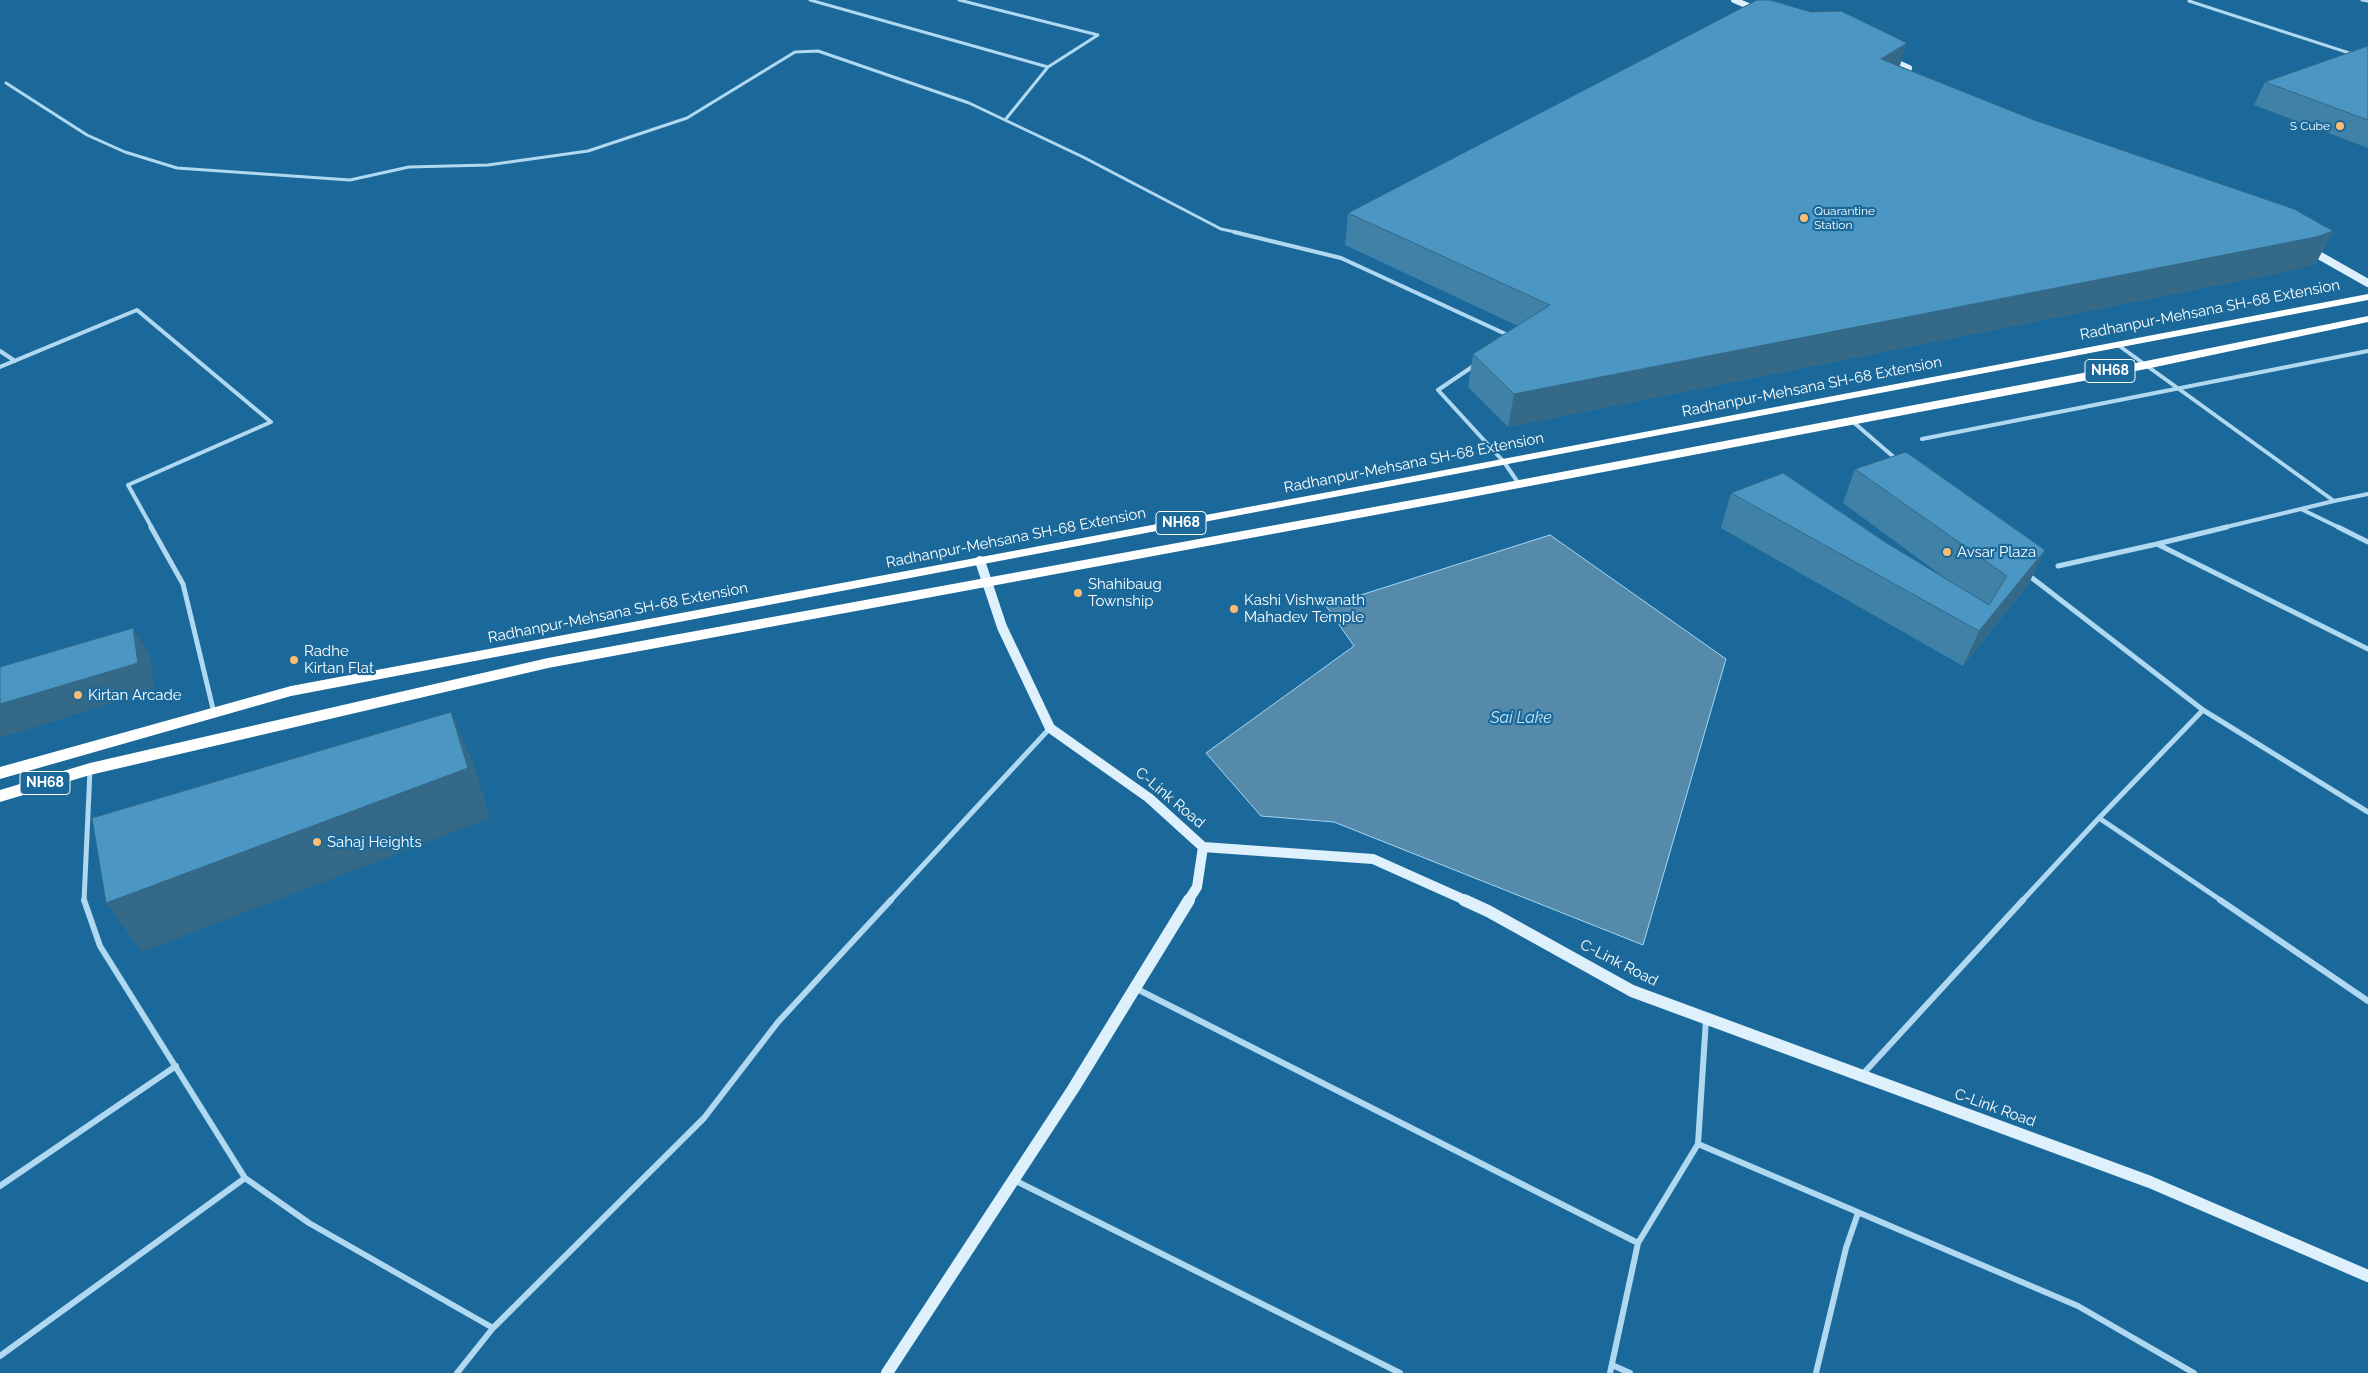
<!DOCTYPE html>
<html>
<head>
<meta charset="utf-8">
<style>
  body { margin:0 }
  canvas { display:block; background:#1a699a }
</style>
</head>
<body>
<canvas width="2368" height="1373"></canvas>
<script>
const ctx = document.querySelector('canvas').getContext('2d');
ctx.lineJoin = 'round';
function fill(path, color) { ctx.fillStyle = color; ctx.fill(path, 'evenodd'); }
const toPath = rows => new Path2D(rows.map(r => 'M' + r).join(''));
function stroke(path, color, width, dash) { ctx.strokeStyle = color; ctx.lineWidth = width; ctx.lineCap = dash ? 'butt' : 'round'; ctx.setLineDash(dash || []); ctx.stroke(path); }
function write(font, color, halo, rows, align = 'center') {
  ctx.font = font + ' Raleway,sans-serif'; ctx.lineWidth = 4.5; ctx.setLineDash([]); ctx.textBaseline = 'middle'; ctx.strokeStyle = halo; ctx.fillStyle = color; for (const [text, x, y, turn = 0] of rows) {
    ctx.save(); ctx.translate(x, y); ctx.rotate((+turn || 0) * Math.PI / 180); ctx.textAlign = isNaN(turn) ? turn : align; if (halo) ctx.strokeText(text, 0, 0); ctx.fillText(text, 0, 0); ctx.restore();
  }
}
const water = toPath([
  [1550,535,1726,659,1643,945,1334,822,1261,816,1206,753,1354,646,1326,606,1550,535]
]);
fill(water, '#568aab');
stroke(water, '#a3d6f3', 1);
stroke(toPath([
  [810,0,1048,67,1098,35,959,0],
  [2191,0,2189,1,2368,59],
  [2362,0,2368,1],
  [6,83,87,135,125,152,177,168,350,180,409,167,488,165,588,151,687,118,795,52,818,51,969,103,1083,157,1221,229,1240,233],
  [1005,120,1048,67]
]), '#b0d9f1', 3);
stroke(toPath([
  [1234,232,1341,258,1510,336],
  [2118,345,2334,501,2368,494],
  [0,351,15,361],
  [1475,365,1438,390,1504,462,1519,484],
  [0,367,137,310,271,422,128,485,152,528],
  [1852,421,1896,459],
  [1922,439,2368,351],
  [2301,509,2340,528],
  [2222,528,2334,501]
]), '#b0d9f1', 4);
stroke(toPath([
  [151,527,183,584,214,713],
  [2227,527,2157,544,2368,649],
  [2338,527,2368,542],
  [2058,566,2157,544],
  [2027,574,2203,710,2099,818,2222,901],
  [2203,710,2368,812],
  [84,901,90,770],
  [890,901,1050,728],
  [2022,901,2099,818]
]), '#b0d9f1', 5);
stroke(toPath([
  [2220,900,2368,1001],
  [1135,988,1638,1243],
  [1862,1075,2023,900],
  [1698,1144,2078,1306,2194,1373],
  [245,1178,309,1223,493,1328],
  [1014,1180,1400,1373],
  [0,1186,176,1066],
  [0,1356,245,1178,100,946,84,900],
  [1612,1365,1630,1373],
  [457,1373,493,1328,704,1118,778,1022,891,900],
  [1610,1373,1638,1243,1698,1144,1706,1019],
  [1816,1373,1846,1248,1858,1213]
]), '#b0d9f1', 6);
stroke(toPath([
  [1734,0,1758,10],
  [1889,59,1909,68,1906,83]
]), '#def0fc', 6);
stroke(toPath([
  [2308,249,2368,283]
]), '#def0fc', 8);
stroke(toPath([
  [980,561,1002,627,1050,728,1149,798,1203,847,1373,859,1467,901],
  [1188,901,1197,887,1203,847]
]), '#def0fc', 10);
stroke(toPath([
  [1464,900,1488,911,1632,991,2150,1182,2368,1276],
  [887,1373,1073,1089,1189,900]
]), '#def0fc', 12);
fill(toPath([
  [2368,294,2368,300,291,696,0,779,0,767,291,686,1382,482,2368,294],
  [2368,316,2368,322,2146,369,1456,500,548,668,90,775,0,802,0,790,90,763,548,658,1456,492,2146,361,2368,316]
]), '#fff');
fill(toPath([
  [2368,46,2368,148,2254,105,2265,82],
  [1900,66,2034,120,2333,231,2316,263,2299,269,1508,427,1468,387,1473,354,1518,326,1345,245,1348,213],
  [1855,469,2045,550,2028,585,1963,666,1721,528,1731,493,1953,584,1843,503]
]), '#4081a8');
fill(toPath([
  [1907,43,1898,72,1881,59],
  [2333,231,2316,263,2299,269,1508,427,1514,394],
  [2045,550,2028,585,1963,666,1979,631],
  [133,628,150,656,154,690,0,738,0,704],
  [451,712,473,762,490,818,142,952,106,903]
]), '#346988');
const building = toPath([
  [1757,0,1770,0,1811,12,1841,11,1907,43,1881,59,2034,120,2294,209,2333,231,2316,237,1514,394,1473,354,1550,305,1348,213,1757,0],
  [2368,46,2368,120,2265,82,2368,46],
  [1906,452,2045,550,1979,631,1731,493,1783,473,1885,542,1989,605,2007,576,1855,469,1906,452],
  [133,628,138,663,0,704,0,667,133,628],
  [451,712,468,768,106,903,92,818,451,712]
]);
fill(building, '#4b96c3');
stroke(building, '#346988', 1);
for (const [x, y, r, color] of [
  [2340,126,5,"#ffbc70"],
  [1804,218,5,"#ffbc70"],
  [1947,552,5,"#ffbc70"],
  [1078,593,5,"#ffbc70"],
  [1234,609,5,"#ffbc70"],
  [294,660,5,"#ffbc70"],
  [78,695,5,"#ffbc70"],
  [317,842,5,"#ffbc70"]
]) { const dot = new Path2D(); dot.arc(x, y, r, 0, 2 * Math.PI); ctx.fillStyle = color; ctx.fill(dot); stroke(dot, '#1a699a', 2); }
write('12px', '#fff', '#1a699a', [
  ["S Cube",2330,126],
  ["Quarantine",1814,211,"left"],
  ["Station",1814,225,"left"]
], 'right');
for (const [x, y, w] of [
  [2110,371,50],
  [1181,523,50],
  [45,783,50]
]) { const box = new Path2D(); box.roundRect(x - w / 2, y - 11.5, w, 23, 4); ctx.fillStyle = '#1a699a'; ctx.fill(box); stroke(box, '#fff', 1); }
write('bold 14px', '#fff', null, [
  ["NH68",2110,371],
  ["NH68",1181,523],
  ["NH68",45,783]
]);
write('15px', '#fff', '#1a699a', [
  ["Radhanpur-Mehsana SH-68 Extension",2210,310,-11],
  ["Radhanpur-Mehsana SH-68 Extension",1812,387,-11],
  ["Radhanpur-Mehsana SH-68 Extension",1414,463,-11],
  ["Radhanpur-Mehsana SH-68 Extension",1016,538,-11],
  ["Radhanpur-Mehsana SH-68 Extension",618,613,-11],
  ["C-Link Road",1170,798,40],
  ["C-Link Road",1619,963,27],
  ["C-Link Road",1995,1108,20]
]);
write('15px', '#fff', '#1a699a', [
  ["Avsar Plaza",1957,552],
  ["Shahibaug",1088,584],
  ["Township",1088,601],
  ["Kashi Vishwanath",1244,600],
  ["Mahadev Temple",1244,617],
  ["Radhe",304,651],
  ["Kirtan Flat",304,668],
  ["Kirtan Arcade",88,695],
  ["Sahaj Heights",327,842]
], 'left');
write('italic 16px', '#c4e5f8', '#1a699a', [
  ["Sai Lake",1521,718]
]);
</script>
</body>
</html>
